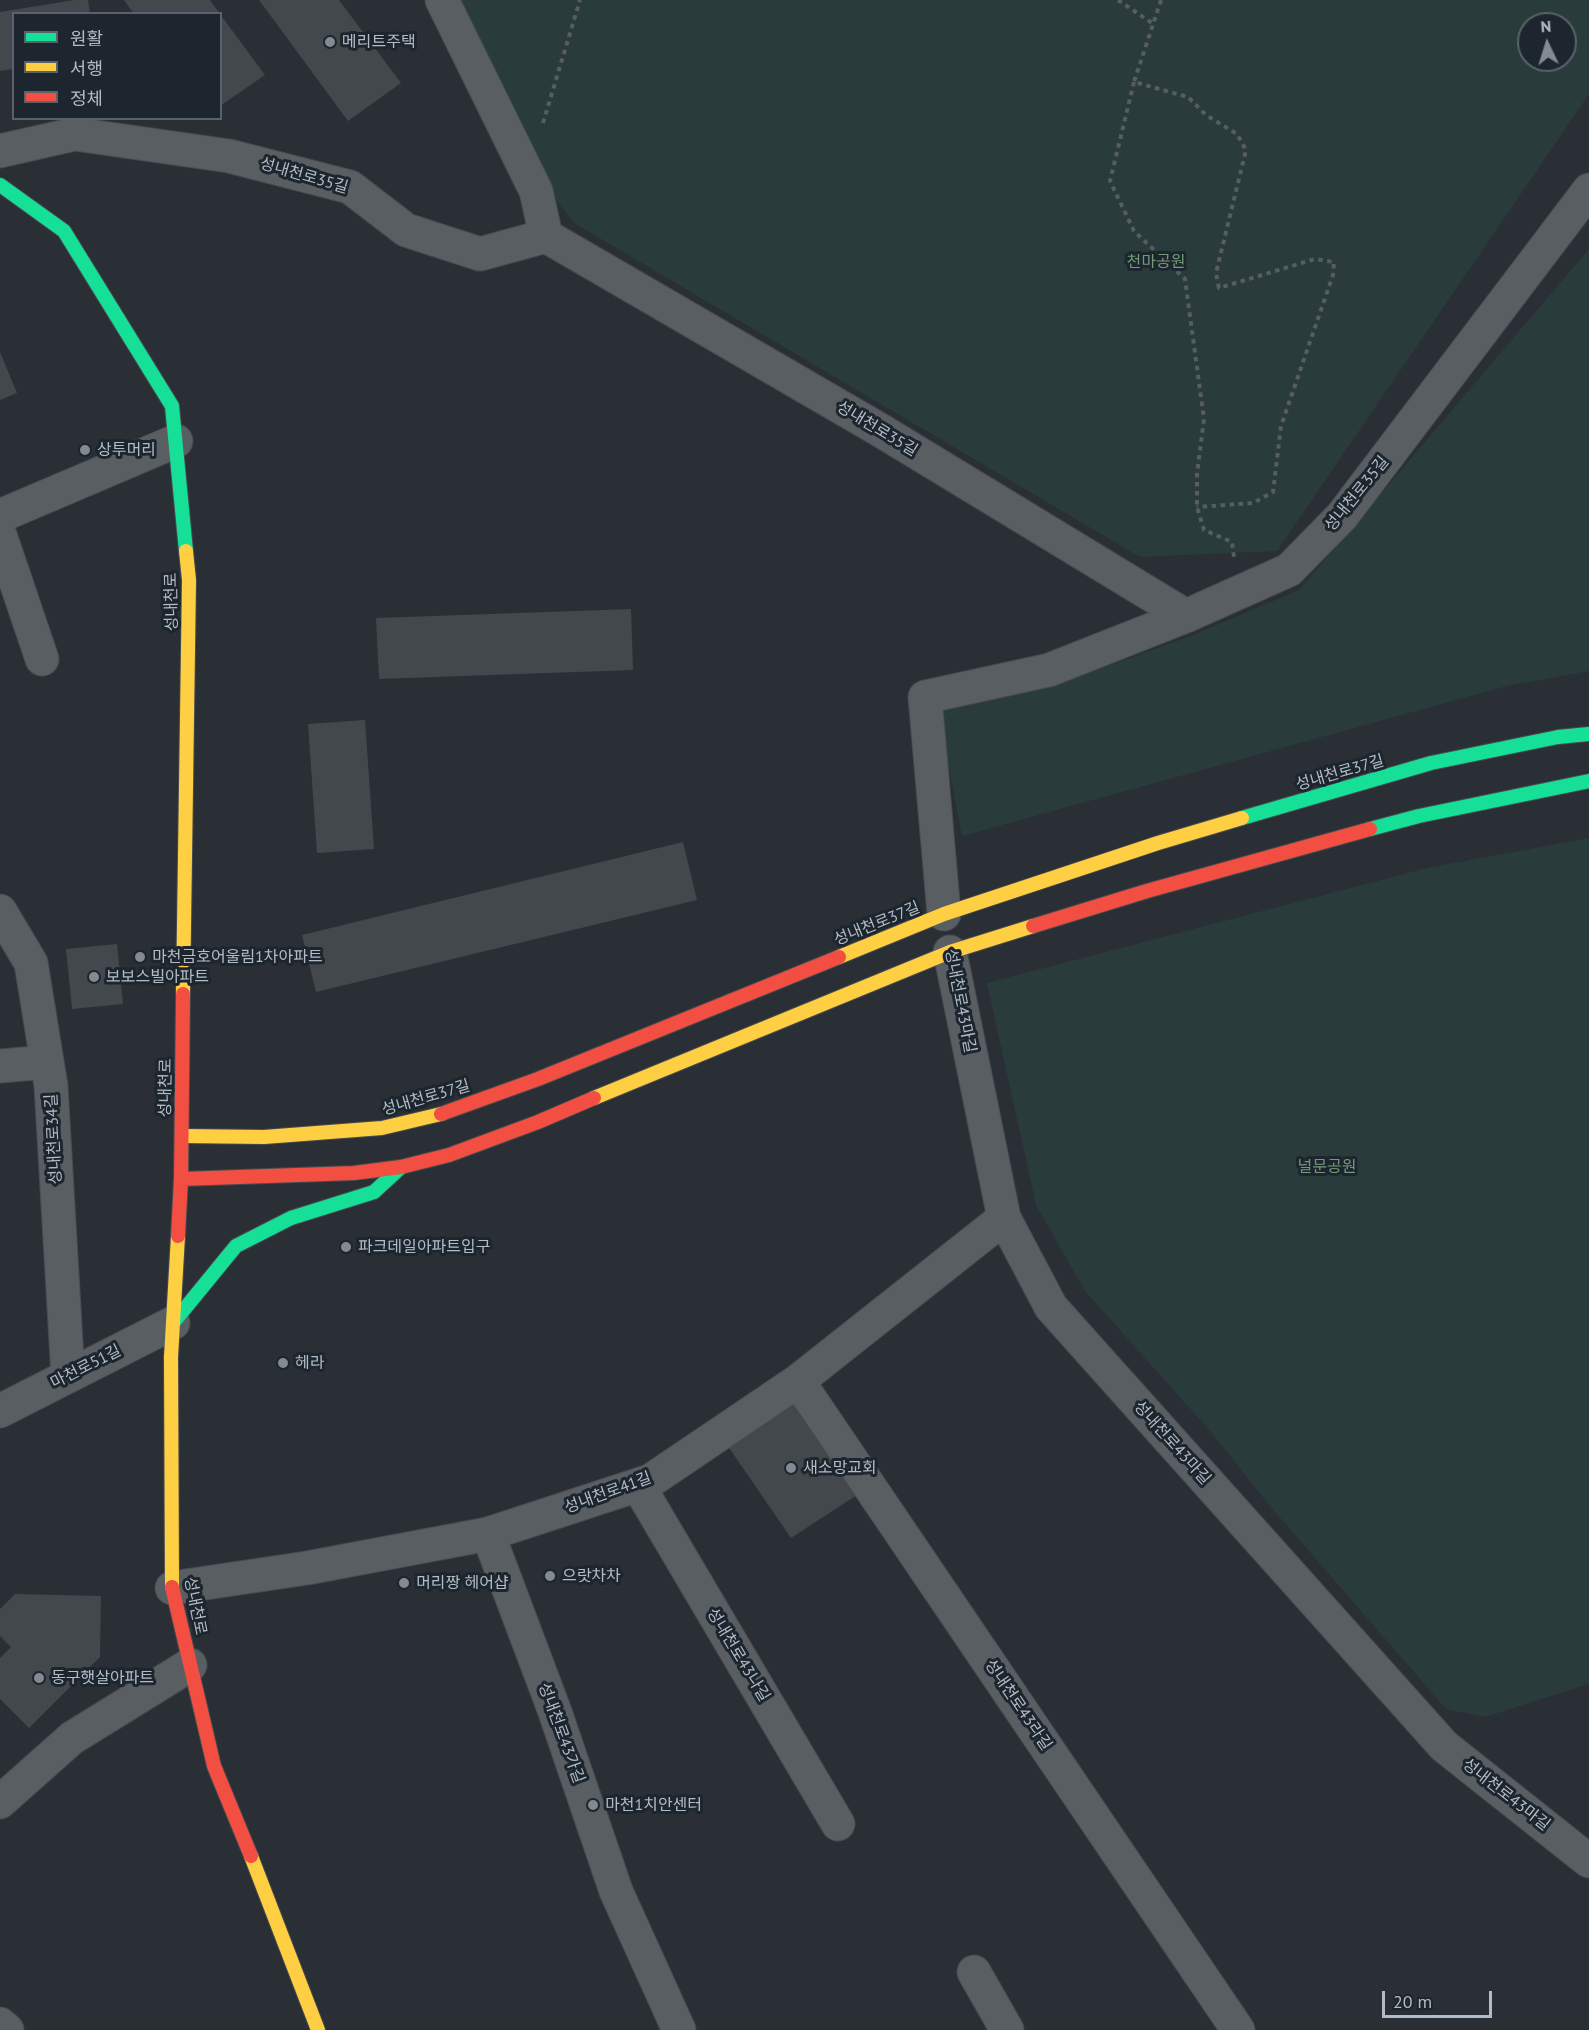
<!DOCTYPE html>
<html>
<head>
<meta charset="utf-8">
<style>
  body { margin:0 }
  #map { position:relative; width:1589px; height:2030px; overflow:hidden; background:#292f34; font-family:"PT Sans","Noto Sans KR",sans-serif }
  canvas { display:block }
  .legend { position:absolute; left:12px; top:12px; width:210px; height:108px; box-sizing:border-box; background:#1d262e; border:2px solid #59626a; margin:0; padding:8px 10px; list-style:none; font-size:18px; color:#b3bcc5 }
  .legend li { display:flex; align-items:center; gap:12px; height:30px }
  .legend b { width:30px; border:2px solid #59626a }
  .north { position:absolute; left:1517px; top:12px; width:60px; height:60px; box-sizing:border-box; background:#1d262e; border:2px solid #59626a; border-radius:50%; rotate:356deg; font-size:16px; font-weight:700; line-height:24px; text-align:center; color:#b3bcc5 }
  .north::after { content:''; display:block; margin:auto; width:21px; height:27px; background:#838b92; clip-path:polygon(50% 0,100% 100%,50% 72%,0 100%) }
  .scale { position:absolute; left:1382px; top:1991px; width:110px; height:27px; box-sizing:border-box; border:3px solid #b3bcc5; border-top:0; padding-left:8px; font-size:18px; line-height:21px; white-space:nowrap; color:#b3bcc5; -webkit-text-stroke:4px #1d262e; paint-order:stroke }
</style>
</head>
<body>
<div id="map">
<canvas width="1589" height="2030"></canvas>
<ul class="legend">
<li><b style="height:8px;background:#16e098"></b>원활</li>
<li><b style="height:8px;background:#ffcf43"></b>서행</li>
<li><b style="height:8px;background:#f24e42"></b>정체</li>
</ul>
<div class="north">N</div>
<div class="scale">20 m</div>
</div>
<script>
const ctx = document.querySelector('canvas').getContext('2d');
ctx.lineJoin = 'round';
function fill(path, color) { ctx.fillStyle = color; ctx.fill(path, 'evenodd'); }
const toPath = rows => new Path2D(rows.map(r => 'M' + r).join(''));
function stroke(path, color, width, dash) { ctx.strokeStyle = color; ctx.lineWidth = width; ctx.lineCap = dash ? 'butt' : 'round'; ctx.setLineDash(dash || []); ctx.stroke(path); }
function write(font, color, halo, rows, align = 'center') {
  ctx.font = font + ' "PT Sans","Noto Sans KR",sans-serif'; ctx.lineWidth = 6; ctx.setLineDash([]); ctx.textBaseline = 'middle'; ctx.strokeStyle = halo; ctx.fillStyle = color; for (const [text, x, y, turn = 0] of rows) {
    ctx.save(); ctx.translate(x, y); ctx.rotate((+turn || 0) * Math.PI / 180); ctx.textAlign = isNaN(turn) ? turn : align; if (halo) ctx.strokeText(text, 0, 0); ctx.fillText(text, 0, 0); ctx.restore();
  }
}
fill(toPath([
  [454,0,1589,0,1589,94,1277,551,1140,557,574,223,527,162],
  [1529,24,1565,24,1565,60,1529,60],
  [1589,249,1589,671,1507,686,962,836,938,709,1057,684,1191,636,1299,590],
  [1589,838,1589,1684,1485,1717,1446,1709,1269,1505,1212,1433,1085,1291,1036,1205,987,983,1427,868]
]), '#293c3b');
fill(toPath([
  [74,0,88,0,90,14,14,14,14,69,0,71,0,12],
  [124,0,210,0,220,14,134,14],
  [259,0,339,0,401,83,348,121],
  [220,14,265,75,220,106],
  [0,352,17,393,0,400],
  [631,609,633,670,379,679,376,618],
  [365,720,374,849,317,853,308,724],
  [683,842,697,900,316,992,302,935],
  [117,944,123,1004,72,1009,66,949],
  [790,1397,857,1495,791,1538,725,1442],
  [15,1594,101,1596,100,1657,29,1728,0,1699,0,1658,11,1647,0,1636,0,1609]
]), '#42484c');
const street = toPath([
  [442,0,536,191,546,236],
  [0,151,75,134,229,156,350,187,406,230,480,254,546,236,880,430,1186,616],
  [0,516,176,441],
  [0,535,42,659],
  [0,911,31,963,51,1086,68,1376],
  [944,914,925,697,1049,670,1186,616,1289,570,1342,516,1589,190],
  [950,952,1004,1218,1051,1307,1444,1746,1589,1861],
  [0,1066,47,1062],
  [798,1381,1238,2030],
  [0,1411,173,1323],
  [638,1485,838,1824],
  [488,1534,555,1712,616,1891,679,2030],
  [172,1588,307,1568,488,1534,650,1481,798,1381,1004,1218],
  [0,1802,72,1738,190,1665],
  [974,1972,1007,2030],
  [0,2024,7,2030]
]);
const fast = toPath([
  [0,185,64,231,172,406,186,551],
  [1242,818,1431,763,1558,737,1589,734],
  [1370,829,1419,816,1589,781],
  [173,1323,236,1246,291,1218,374,1192,400,1168]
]);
const slow = toPath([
  [839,957,944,914,1158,843,1242,818],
  [183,994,189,580,186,551],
  [594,1098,950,952,1033,926],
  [182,1136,264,1137,382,1128,441,1114],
  [172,1587,171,1357,178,1236],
  [251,1856,318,2030]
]);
const jam = toPath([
  [1033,926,1147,891,1370,829],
  [441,1114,538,1079,839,957],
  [181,1179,354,1173,401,1167,449,1155,538,1122,594,1098],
  [178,1236,181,1179,183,994],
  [172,1587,214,1766,251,1856]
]);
stroke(street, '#474b4f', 35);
stroke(fast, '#474b4f', 16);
stroke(slow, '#474b4f', 16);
stroke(jam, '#474b4f', 16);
stroke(toPath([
  [1118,0,1152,23],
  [1161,0,1134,82,1188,97,1206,115,1237,134,1246,150,1216,273,1219,288,1315,259,1334,262,1333,275,1281,426,1273,492,1253,503,1197,507],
  [1134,82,1110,181,1134,231,1185,279,1204,419,1197,474,1197,507,1204,530,1232,542,1234,557],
  [543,123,580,0]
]), '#575d61', 4, [4.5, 4.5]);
stroke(street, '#595e63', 33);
stroke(fast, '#16e098', 14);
stroke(slow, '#ffcf43', 14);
stroke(jam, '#f24e42', 14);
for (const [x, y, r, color] of [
  [330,42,6,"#838b92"],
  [85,450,6,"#838b92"],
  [140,957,6,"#838b92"],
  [94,977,6,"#838b92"],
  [346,1247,6,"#838b92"],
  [283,1363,6,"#838b92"],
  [791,1468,6,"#838b92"],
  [550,1576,6,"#838b92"],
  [404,1583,6,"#838b92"],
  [39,1678,6,"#838b92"],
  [593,1805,6,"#838b92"]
]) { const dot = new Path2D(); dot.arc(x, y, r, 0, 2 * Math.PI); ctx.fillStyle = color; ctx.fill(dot); stroke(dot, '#1d262e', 2); }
write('16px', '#b3bcc5', '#1d262e', [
  ["메리트주택",342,42],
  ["상투머리",97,450],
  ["마천금호어울림1차아파트",152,957],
  ["보보스빌아파트",106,977],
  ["파크데일아파트입구",358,1247],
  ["헤라",295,1363],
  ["새소망교회",803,1468],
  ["으랏차차",562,1576],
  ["머리짱 헤어샵",416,1583],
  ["동구햇살아파트",51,1678],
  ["마천1치안센터",605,1805]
], 'left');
write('16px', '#b3bcc5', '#1d262e', [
  ["성내천로35길",304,176,16],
  ["성내천로35길",877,429,31],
  ["성내천로35길",1357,494,-51],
  ["성내천로",172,602,-91],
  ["성내천로37길",1340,773,-16],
  ["성내천로37길",877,924,-22],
  ["성내천로43마길",960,1001,79],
  ["성내천로",166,1088,-89],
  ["성내천로37길",426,1098,-16],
  ["성내천로34길",54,1139,-93],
  ["마천로51길",86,1367,-27],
  ["성내천로43마길",1172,1443,48],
  ["성내천로41길",608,1493,-20],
  ["성내천로",195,1606,79],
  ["성내천로43나길",738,1655,59],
  ["성내천로43라길",1018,1705,56],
  ["성내천로43가길",561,1733,70],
  ["성내천로43마길",1506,1795,38]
]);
write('16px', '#739977', '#1d262e', [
  ["천마공원",1156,262],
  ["널문공원",1327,1167]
]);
</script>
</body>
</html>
